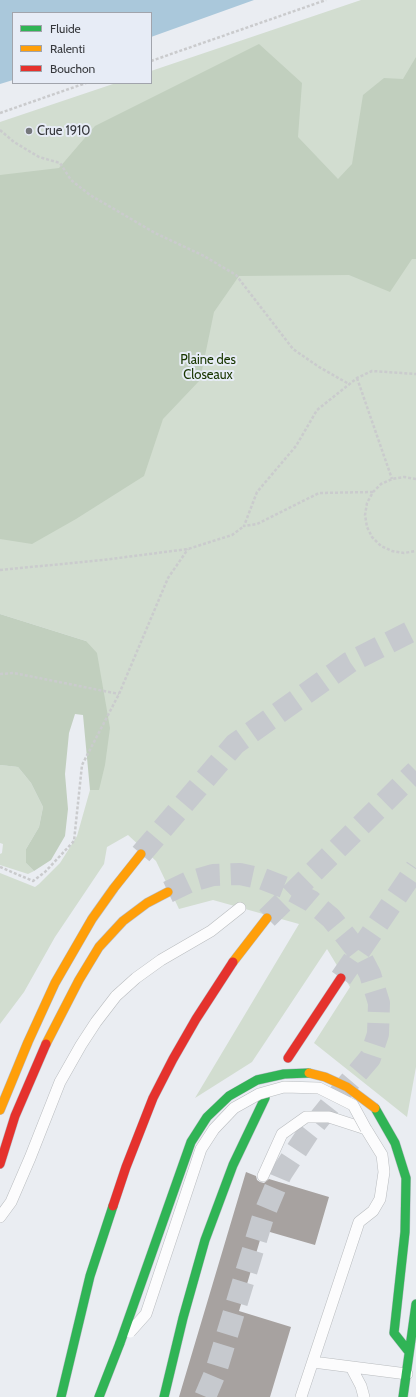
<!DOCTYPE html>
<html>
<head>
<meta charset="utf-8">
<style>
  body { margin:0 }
  #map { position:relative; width:416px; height:1397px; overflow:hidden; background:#eaedf2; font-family:Cabin,sans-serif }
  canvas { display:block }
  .legend { position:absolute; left:12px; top:12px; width:140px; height:72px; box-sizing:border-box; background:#e7ecf6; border:1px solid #a1a4ac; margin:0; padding:5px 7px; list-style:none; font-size:12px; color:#37393d }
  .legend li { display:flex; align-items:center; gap:8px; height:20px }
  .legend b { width:20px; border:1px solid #a1a4ac }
</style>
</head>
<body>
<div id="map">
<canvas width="416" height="1397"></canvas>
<ul class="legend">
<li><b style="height:5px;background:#30b455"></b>Fluide</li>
<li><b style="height:5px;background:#ff9f0a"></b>Ralenti</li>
<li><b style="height:5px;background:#e5322d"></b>Bouchon</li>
</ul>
</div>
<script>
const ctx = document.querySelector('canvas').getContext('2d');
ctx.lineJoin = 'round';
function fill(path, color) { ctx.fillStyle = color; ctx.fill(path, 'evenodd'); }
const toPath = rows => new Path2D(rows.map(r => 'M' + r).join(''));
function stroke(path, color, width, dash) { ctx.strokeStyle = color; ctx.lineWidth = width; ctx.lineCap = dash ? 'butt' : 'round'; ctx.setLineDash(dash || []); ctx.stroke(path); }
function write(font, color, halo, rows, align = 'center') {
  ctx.font = font + ' Cabin,sans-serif'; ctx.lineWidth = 4; ctx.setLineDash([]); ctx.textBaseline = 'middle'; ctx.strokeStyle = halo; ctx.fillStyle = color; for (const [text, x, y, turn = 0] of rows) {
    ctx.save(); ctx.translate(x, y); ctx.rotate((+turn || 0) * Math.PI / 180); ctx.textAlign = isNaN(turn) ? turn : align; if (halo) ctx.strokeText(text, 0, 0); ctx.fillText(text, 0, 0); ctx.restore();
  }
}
fill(toPath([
  [361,0,416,0,416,1067,407,1117,314,1043,350,987,327,949,252,1062,195,1098,299,924,213,900,179,909,156,861,128,835,107,847,104,864,55,937,24,992,0,1024,0,873,35,887,39,884,60,863,77,836,90,790,99,790,86,641,0,614,0,122,116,83,151,83,151,71],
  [0,765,18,767,31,783,43,807,39,827,26,849,26,863,34,871,28,874,0,865,0,854,2,853,3,844,0,843]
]), '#d2ddd0');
fill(toPath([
  [259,44,302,83,298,137,338,179,352,164,363,95,384,78,403,79,416,57,416,259,412,259,390,292,349,275,239,276,214,312,200,380,163,419,144,476,76,519,32,544,0,539,0,175,59,168,95,126],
  [0,614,86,641,97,653,110,728,105,765,99,790,90,790,83,715,75,714,69,733,65,774,68,809,65,836,51,860,34,871,26,863,26,849,39,827,43,807,31,783,18,767,0,765]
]), '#c1cfbe');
fill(toPath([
  [0,0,254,0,151,37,151,13,13,13,13,80,0,84]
]), '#aac8db');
fill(toPath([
  [246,1172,256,1176,257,1180,260,1182,264,1183,269,1179,329,1197,315,1245,263,1230,239,1311,291,1327,270,1397,179,1397]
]), '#a7a2a0');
stroke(toPath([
  [141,854,235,744,350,662,416,629],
  [168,892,189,882,213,875,240,874,263,879,289,889,311,901,331,918,345,935,359,953,370,974,379,1003,378,1034,370,1058,335,1099,308,1133,281,1174,263,1217,216,1371,205,1397],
  [267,918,416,771],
  [341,978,416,868]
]), '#c6c9ce', 22, [22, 11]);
const lane = toPath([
  [263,1176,282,1134,306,1117,329,1117,366,1129,382,1155,384,1172,380,1199,373,1211,359,1222,301,1397],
  [0,1217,11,1202,30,1158,60,1082,81,1045,96,1022,116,996,136,978,161,960,211,931,240,908],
  [313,1362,407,1374],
  [351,1367,361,1386,364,1397]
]);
const fast = toPath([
  [375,1108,395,1143,406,1178,405,1232,394,1333,409,1352],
  [61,1397,90,1276,113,1206],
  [99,1397,120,1343],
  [164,1397,183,1318,205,1240,233,1165,265,1098],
  [403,1397,416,1304]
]);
const slow = toPath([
  [233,962,267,918],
  [46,1044,79,980,99,947,123,921,147,903,168,892],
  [0,1110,28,1042,55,983,92,919,114,888,141,854]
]);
const jam = toPath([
  [288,1058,341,978],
  [0,1164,15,1116,46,1044],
  [113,1206,126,1167,153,1098,173,1059,196,1019,233,962]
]);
stroke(lane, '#b9bcbf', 12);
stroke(fast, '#b7bcc6', 10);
stroke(slow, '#b7bcc6', 10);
stroke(jam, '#b7bcc6', 10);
stroke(toPath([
  [151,61,326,0],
  [0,113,86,83],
  [0,130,14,142,39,157,60,163,71,180,90,195,155,233,204,256,236,275,293,349,319,367,349,384],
  [357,378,392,479],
  [416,479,404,477,392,479,381,484,373,492,367,503,365,515,367,527,372,537,381,546,392,551,404,553,416,551],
  [373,492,319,493,257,524,244,526,257,492,296,446,317,410,357,378,372,371,416,374],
  [0,570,103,560,188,549,232,535,244,526],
  [0,674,14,673,119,694],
  [0,867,33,881,45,872,74,841,82,765,119,694,168,578,188,549]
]), '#cacbcd', 2.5, [3, 2]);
stroke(lane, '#fcfcfd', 11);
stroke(fast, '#30b455', 9);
stroke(slow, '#ff9f0a', 9);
stroke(jam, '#e5322d', 9);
const laneBridge = toPath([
  [130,1332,146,1314,201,1149,214,1129,234,1108,259,1094,284,1087,319,1088,353,1105,366,1129]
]);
const fastBridge = toPath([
  [120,1343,191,1142,207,1117,229,1096,257,1080,284,1074,309,1073]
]);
const slowBridge = toPath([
  [309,1073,325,1077,347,1087,375,1108]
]);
stroke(laneBridge, '#b9bcbf', 12, []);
stroke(fastBridge, '#b7bcc6', 10, []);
stroke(slowBridge, '#b7bcc6', 10, []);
stroke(laneBridge, '#fcfcfd', 11);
stroke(fastBridge, '#30b455', 9);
stroke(slowBridge, '#ff9f0a', 9);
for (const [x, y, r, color] of [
  [29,131,4,"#76787c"]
]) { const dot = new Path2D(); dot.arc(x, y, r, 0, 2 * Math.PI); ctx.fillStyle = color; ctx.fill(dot); stroke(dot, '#e7ecf6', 1.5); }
write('13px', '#37393d', '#e7ecf6', [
  ["Crue 1910",37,131]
], 'left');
write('13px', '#193600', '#e7ecf6', [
  ["Plaine des",208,360],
  ["Closeaux",208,375]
]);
</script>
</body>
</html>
